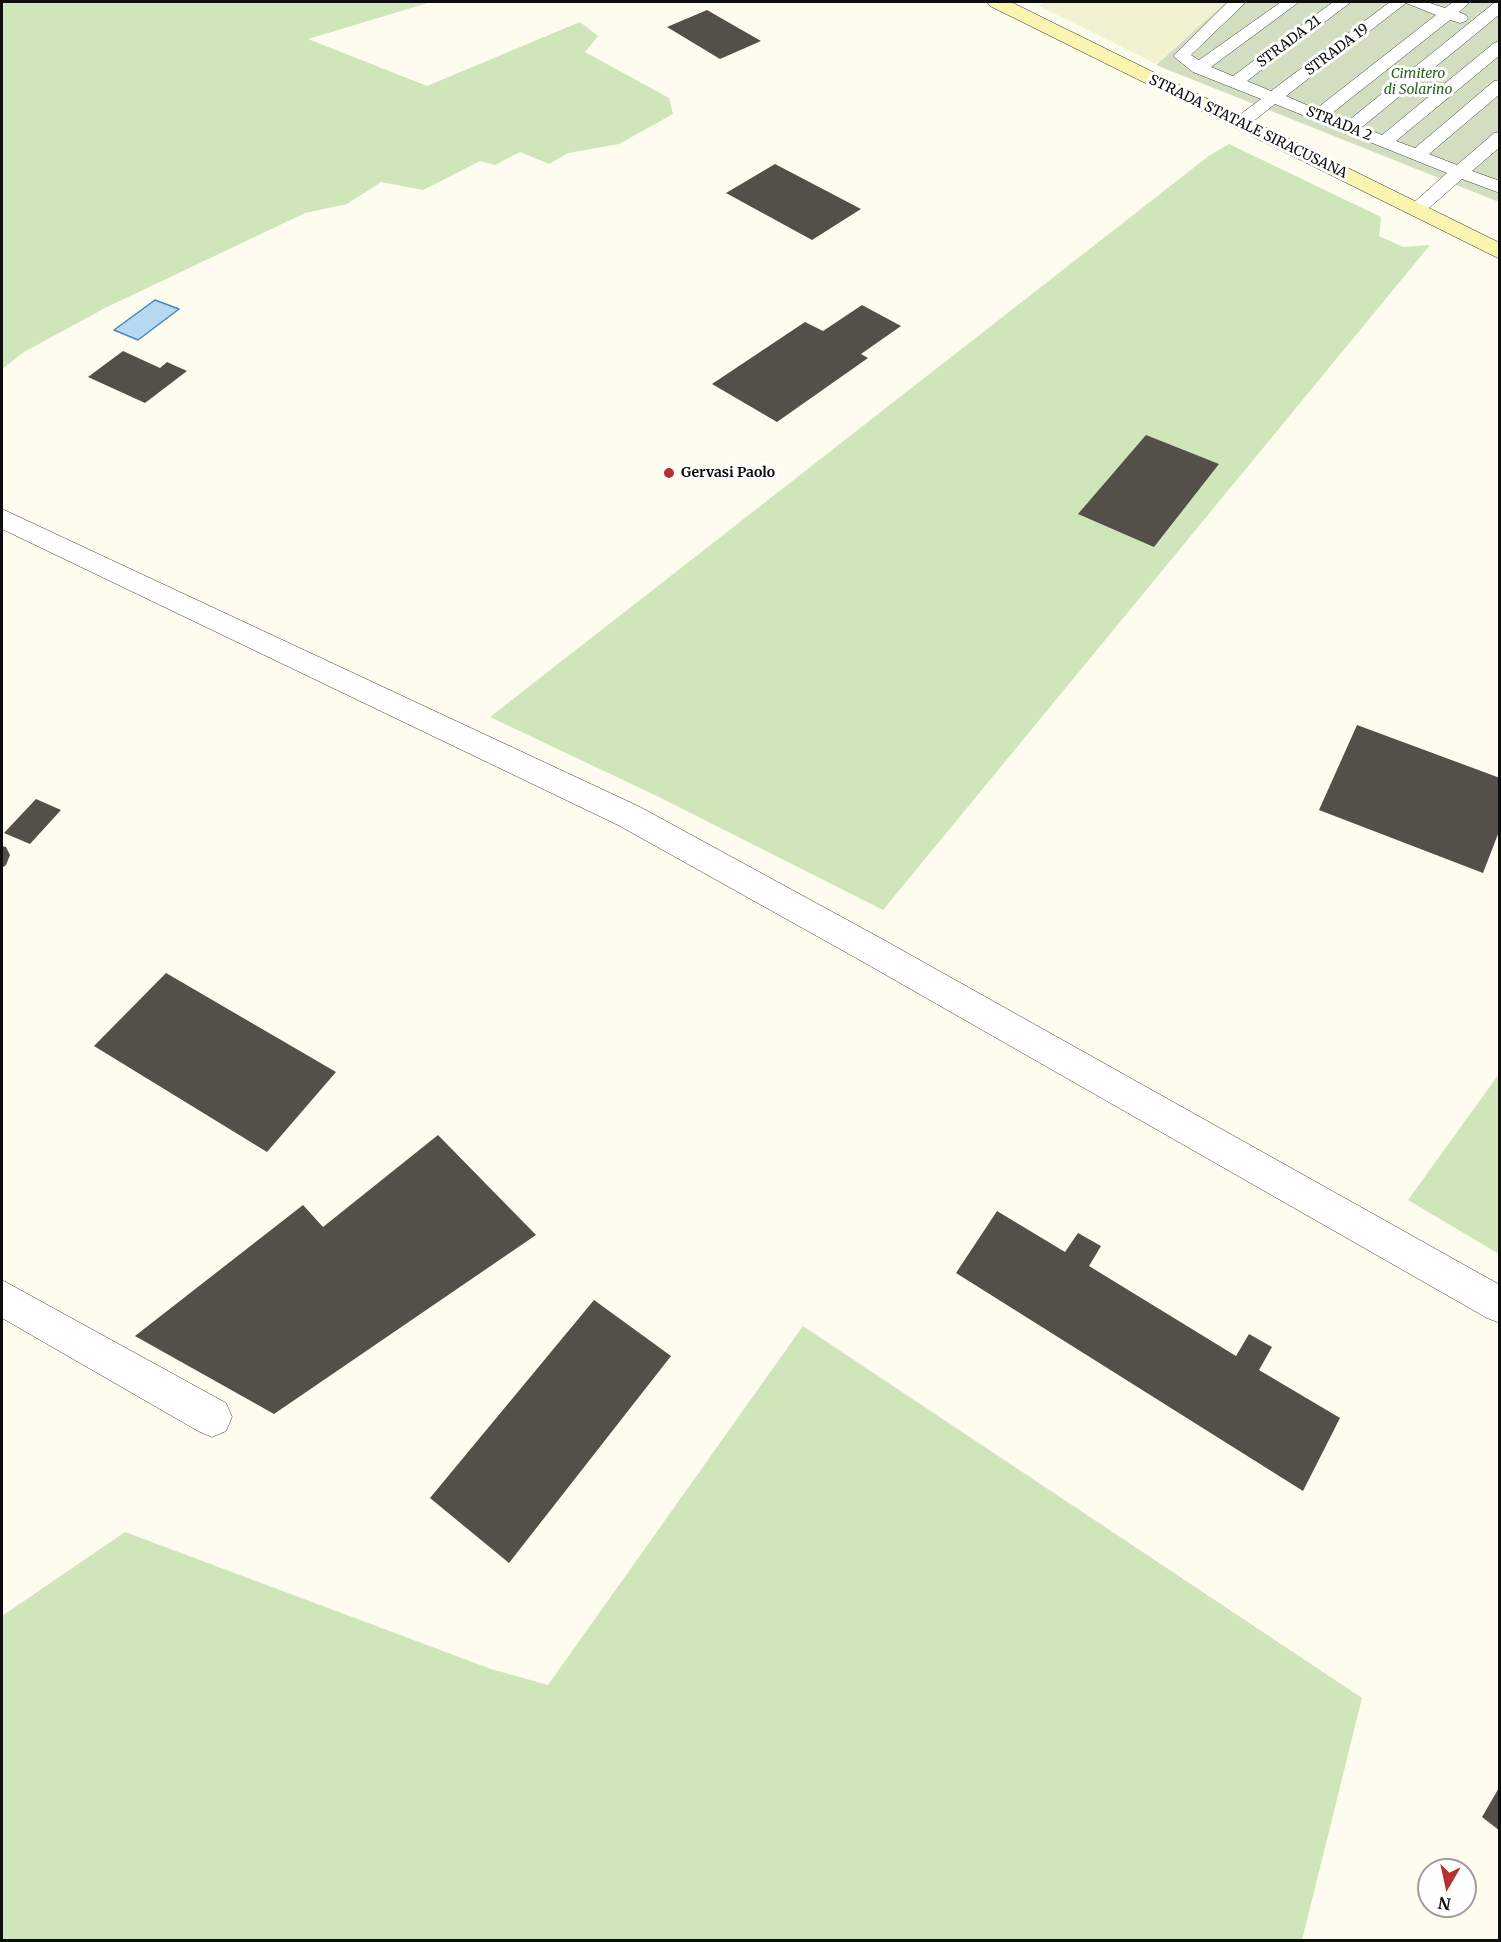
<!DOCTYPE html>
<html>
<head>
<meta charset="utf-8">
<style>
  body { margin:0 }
  #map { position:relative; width:1501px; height:1942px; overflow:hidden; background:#fefcee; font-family:Merriweather,serif }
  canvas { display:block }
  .frame { position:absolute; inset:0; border:3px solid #0d0d0d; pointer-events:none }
  .north { position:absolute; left:1417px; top:1858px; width:60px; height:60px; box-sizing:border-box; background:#fff; border:2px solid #9e9e9e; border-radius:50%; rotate:189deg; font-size:16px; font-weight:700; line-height:24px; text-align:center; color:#0d0d0d }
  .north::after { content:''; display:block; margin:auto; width:21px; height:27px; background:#b3312f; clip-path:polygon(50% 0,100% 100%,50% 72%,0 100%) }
</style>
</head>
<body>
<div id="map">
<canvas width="1501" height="1942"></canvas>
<div class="frame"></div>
<div class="north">N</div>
</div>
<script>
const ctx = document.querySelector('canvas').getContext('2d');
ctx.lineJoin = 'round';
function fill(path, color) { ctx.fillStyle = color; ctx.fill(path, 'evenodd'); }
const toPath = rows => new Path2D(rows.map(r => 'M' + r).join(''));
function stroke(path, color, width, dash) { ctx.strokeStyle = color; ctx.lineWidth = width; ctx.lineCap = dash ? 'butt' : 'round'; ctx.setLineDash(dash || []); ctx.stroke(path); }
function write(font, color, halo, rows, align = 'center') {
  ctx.font = font + ' Merriweather,serif'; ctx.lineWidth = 6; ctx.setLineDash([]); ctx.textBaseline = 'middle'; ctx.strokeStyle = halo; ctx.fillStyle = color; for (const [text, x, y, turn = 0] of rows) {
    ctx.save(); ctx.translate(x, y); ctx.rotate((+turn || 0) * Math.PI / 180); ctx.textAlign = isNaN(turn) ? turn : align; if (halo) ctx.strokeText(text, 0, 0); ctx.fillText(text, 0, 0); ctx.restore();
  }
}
fill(toPath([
  [1044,2,1226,2,1156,64,1039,6]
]), '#f2f1d0');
fill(toPath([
  [2,2,431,2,308,39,427,86,580,22,598,36,585,52,669,98,673,114,619,144,568,153,549,164,520,152,495,165,480,161,423,190,381,182,347,204,305,213,105,308,24,352,2,369],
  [1229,144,1381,217,1379,236,1403,247,1430,245,883,910,661,798,490,717,1210,155],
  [1499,1074,1499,1254,1408,1200],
  [803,1326,1362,1698,1302,1940,2,1940,2,1616,125,1532,491,1669,548,1685]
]), '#cee6ba');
fill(toPath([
  [1226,2,1499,2,1499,202,1156,65]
]), '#d3dec1');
const water = toPath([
  [155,300,179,309,138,340,114,330,155,300]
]);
fill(water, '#b6d8f1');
stroke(water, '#4388c3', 1.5);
fill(toPath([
  [707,10,761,41,720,59,667,27],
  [775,164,861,209,812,240,726,193],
  [862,305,901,326,861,354,868,358,777,422,712,384,805,322,823,331],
  [123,351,160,368,167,362,187,371,145,403,88,377],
  [1146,435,1219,464,1154,547,1078,514],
  [1357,725,1500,778,1500,829,1483,873,1319,810],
  [36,799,61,810,30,844,4,833],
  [2,846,6,847,10,855,6,865,2,868],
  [166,973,336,1072,267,1152,94,1046],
  [438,1135,536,1235,274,1414,135,1336,303,1205,323,1227],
  [997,1211,1065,1252,1078,1233,1101,1246,1089,1266,1236,1356,1249,1334,1272,1347,1259,1370,1340,1418,1303,1491,956,1273],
  [594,1300,671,1356,509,1563,430,1498],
  [1500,1786,1500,1831,1482,1817]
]), '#554f4a');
const lane = toPath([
  [1228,2,1246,2,1191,55,1199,60,1281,2,1299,2,1211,67,1233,76,1333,2,1351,2,1247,81,1271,91,1390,2,1427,2,1445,8,1453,2,1470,2,1459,12,1466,15,1468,18,1466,21,1460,23,1450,20,1331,114,1348,121,1494,3,1500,2,1500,14,1362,127,1382,135,1494,43,1500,41,1500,55,1396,141,1415,148,1494,81,1500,80,1500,94,1429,154,1457,165,1494,133,1500,132,1500,147,1472,171,1500,181,1500,193,1462,179,1422,214,1410,214,1407,210,1410,206,1447,173,1275,104,1246,127,1234,127,1231,123,1234,119,1261,99,1193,72,1173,56,1228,2],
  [1406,3,1436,15,1316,109,1286,96,1406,3]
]);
const street = toPath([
  [2,509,640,807,882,939,1500,1285,1500,1323,1487,1318,858,959,618,825,2,529,2,509],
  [2,1280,226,1403,232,1417,226,1431,212,1437,198,1431,2,1318,2,1280]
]);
const secondary = toPath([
  [987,2,1011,2,1500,243,1500,259,990,6,987,2]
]);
stroke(lane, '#404040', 1);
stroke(street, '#404040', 1);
stroke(secondary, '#2f2f2f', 1);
fill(lane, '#fff');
fill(street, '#fff');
fill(secondary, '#f9f5ae');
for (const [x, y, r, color] of [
  [669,473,6,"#b3312f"]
]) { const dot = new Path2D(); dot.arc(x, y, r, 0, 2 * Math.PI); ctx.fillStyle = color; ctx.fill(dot); stroke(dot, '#fff', 2); }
write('14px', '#0d0d0d', '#fff', [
  ["STRADA 21",1289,42,-37],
  ["STRADA 19",1337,50,-37],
  ["STRADA 2",1339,124,22],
  ["STRADA STATALE SIRACUSANA",1248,127,26]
]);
write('italic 14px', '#2b6022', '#fff', [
  ["Cimitero",1418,74],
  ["di Solarino",1418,90]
]);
write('bold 14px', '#0d0d0d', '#fff', [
  ["Gervasi Paolo",681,473]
], 'left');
</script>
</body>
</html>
